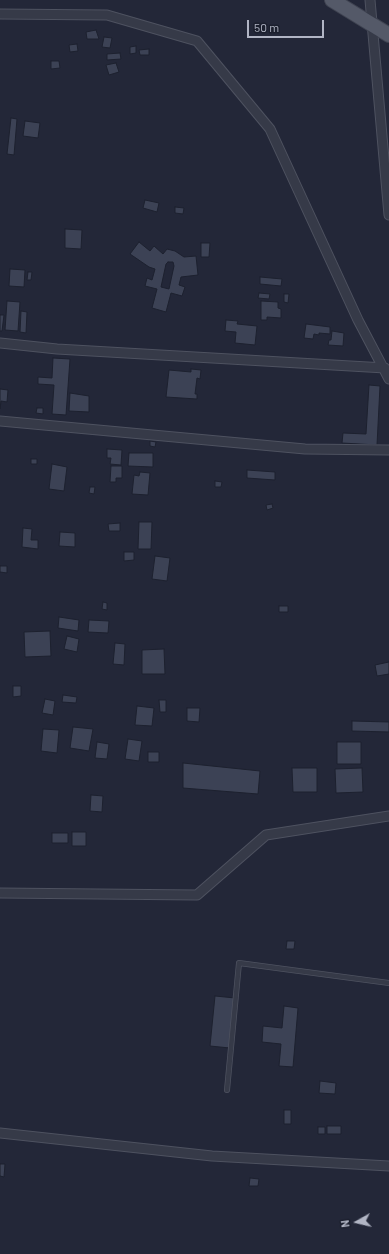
<!DOCTYPE html>
<html>
<head>
<meta charset="utf-8">
<style>
  body { margin:0 }
  #map { position:relative; width:389px; height:1254px; overflow:hidden; background:#232738; font-family:Barlow,sans-serif }
  canvas { display:block }
  .north { position:absolute; left:337px; top:1202px; width:40px; height:40px; -webkit-text-stroke:3px #1b1f2d; paint-order:stroke; rotate:262deg; font-size:11px; font-weight:700; line-height:16px; text-align:center; color:#b1b5c4 }
  .north::after { content:''; display:block; margin:auto; width:14px; height:18px; background:#b1b5c4; clip-path:polygon(50% 0,100% 100%,50% 72%,0 100%) }
  .scale { position:absolute; left:247px; top:20px; width:77px; height:18px; box-sizing:border-box; border:2px solid #b1b5c4; border-top:0; padding-left:5px; font-size:12px; line-height:14px; white-space:nowrap; color:#b1b5c4; -webkit-text-stroke:3px #1b1f2d; paint-order:stroke }
</style>
</head>
<body>
<div id="map">
<canvas width="389" height="1254"></canvas>
<div class="north">N</div>
<div class="scale">50 m</div>
</div>
<script>
const ctx = document.querySelector('canvas').getContext('2d');
ctx.lineJoin = 'round';
function fill(path, color) { ctx.fillStyle = color; ctx.fill(path, 'evenodd'); }
const toPath = rows => new Path2D(rows.map(r => 'M' + r).join(''));
function stroke(path, color, width, dash) { ctx.strokeStyle = color; ctx.lineWidth = width; ctx.lineCap = dash ? 'butt' : 'round'; ctx.setLineDash(dash || []); ctx.stroke(path); }
const building = toPath([
  [96,30,99,39,87,39,86,32,96,30],
  [104,37,112,38,110,48,102,47,104,37],
  [77,44,78,51,70,52,69,45,77,44],
  [136,46,136,53,130,54,130,47,136,46],
  [149,49,149,55,140,55,139,50,149,49],
  [120,53,121,59,107,60,107,54,120,53],
  [51,61,59,61,60,68,51,69,51,61],
  [116,63,119,72,109,75,106,65,116,63],
  [11,118,17,119,14,155,7,154,11,118],
  [25,121,40,123,38,138,23,136,25,121],
  [145,200,159,203,157,212,143,208,145,200],
  [175,207,184,208,183,214,175,213,175,207],
  [65,229,82,230,81,249,65,248,65,229],
  [139,242,150,251,154,246,163,254,167,249,175,251,184,257,196,256,198,275,181,277,179,285,185,287,182,296,171,293,166,312,152,308,157,289,145,286,147,278,152,280,155,269,149,267,130,254,139,242],
  [168,262,173,262,174,266,169,289,161,287,166,264,168,262],
  [201,243,210,243,209,257,201,257,201,243],
  [10,269,25,270,24,287,9,286,10,269],
  [28,272,32,272,31,280,27,280,28,272],
  [260,277,282,279,281,286,260,284,260,277],
  [259,293,270,294,269,299,258,298,259,293],
  [284,294,289,294,288,303,284,302,284,294],
  [7,301,20,302,18,331,5,330,7,301],
  [261,301,278,302,278,308,281,309,281,318,267,317,267,320,261,320,261,301],
  [21,311,27,312,26,333,20,332,21,311],
  [0,315,4,315,2,331,0,331,0,315],
  [226,320,238,321,237,324,257,326,255,345,235,343,236,332,225,331,226,320],
  [306,324,330,327,330,334,319,333,319,335,314,334,313,339,304,338,306,324],
  [332,331,344,333,343,346,328,345,329,340,331,340,332,331],
  [53,358,70,359,66,415,52,414,54,385,38,384,38,377,52,378,53,358],
  [191,369,201,370,200,379,197,378,195,394,197,394,197,399,166,397,169,370,191,372,191,369],
  [369,385,380,386,377,445,342,443,343,433,366,434,369,385],
  [0,389,8,390,7,402,1,401,0,409,0,389],
  [70,393,89,396,89,412,69,411,70,393],
  [37,408,43,408,43,414,36,413,37,408],
  [150,441,156,442,155,447,150,446,150,441],
  [107,449,122,450,121,465,110,464,111,458,107,458,107,449],
  [129,453,153,453,153,467,128,466,129,453],
  [31,459,37,459,37,464,31,464,31,459],
  [52,464,67,467,64,491,49,489,52,464],
  [111,466,122,466,122,478,116,478,116,482,110,482,111,466],
  [247,470,275,472,275,480,247,478,247,470],
  [140,472,150,473,148,495,132,494,134,475,139,476,140,472],
  [215,481,222,482,221,487,215,487,215,481],
  [90,487,95,487,94,494,89,493,90,487],
  [272,504,273,508,267,510,266,505,272,504],
  [139,522,152,522,151,549,138,549,139,522],
  [120,523,120,531,109,531,108,524,120,523],
  [23,528,32,529,31,540,38,540,38,549,22,547,23,528],
  [60,532,75,533,75,547,59,546,60,532],
  [124,552,134,552,134,560,124,561,124,552],
  [155,556,170,558,167,581,152,579,155,556],
  [0,566,7,566,7,573,0,572,0,566],
  [103,602,107,603,107,610,102,609,103,602],
  [279,606,288,606,288,612,279,612,279,606],
  [59,617,79,620,78,631,58,628,59,617],
  [89,620,109,621,108,633,88,632,89,620],
  [50,631,51,656,25,657,24,632,50,631],
  [67,636,79,639,77,652,64,649,67,636],
  [115,643,125,644,124,665,113,664,115,643],
  [164,649,165,674,142,674,142,650,164,649],
  [389,662,389,674,377,676,375,665,389,662],
  [13,686,21,686,21,696,13,697,13,686],
  [63,695,77,697,76,703,62,702,63,695],
  [45,699,55,701,53,715,42,713,45,699],
  [159,700,166,700,166,712,160,712,159,700],
  [137,706,154,708,152,726,135,725,137,706],
  [187,708,200,708,199,722,187,721,187,708],
  [352,721,389,722,389,732,352,731,352,721],
  [73,727,93,729,89,751,70,748,73,727],
  [43,729,59,730,57,753,41,751,43,729],
  [128,739,142,741,139,761,125,759,128,739],
  [97,742,109,744,107,759,95,758,97,742],
  [337,742,361,742,361,764,337,764,337,742],
  [148,752,159,752,159,762,148,762,148,752],
  [183,763,260,771,258,794,183,788,183,763],
  [292,768,317,768,317,792,293,792,292,768],
  [362,768,363,792,336,793,335,769,362,768],
  [91,795,103,796,102,812,90,811,91,795],
  [72,832,86,832,86,846,72,846,72,832],
  [52,833,68,833,68,843,52,843,52,833],
  [287,941,295,941,294,949,286,949,287,941],
  [215,996,235,998,230,1048,210,1046,215,996],
  [284,1006,298,1008,293,1067,279,1066,281,1044,262,1042,263,1026,282,1028,284,1006],
  [320,1081,336,1083,335,1094,319,1093,320,1081],
  [284,1110,291,1110,291,1124,284,1124,284,1110],
  [327,1126,341,1126,341,1134,327,1134,327,1126],
  [318,1127,325,1127,325,1134,318,1134,318,1127],
  [0,1164,5,1164,4,1177,0,1176,0,1164],
  [250,1178,259,1179,258,1186,249,1186,250,1178]
]);
fill(building, '#3c4255');
stroke(building, '#1d212f', 1);
const service = toPath([
  [227,1090,239,963,389,983]
]);
const minor = toPath([
  [370,0,389,215],
  [0,14,107,15,197,41,270,129,358,320,389,379],
  [0,343,57,349,385,368],
  [0,421,305,449,389,450],
  [0,893,197,895,266,835,389,816],
  [0,1133,212,1156,389,1166]
]);
const primary = toPath([
  [332,0,389,35]
]);
stroke(service, '#4e5260', 6);
stroke(minor, '#4e5260', 11);
stroke(primary, '#3f4351', 16);
stroke(service, '#363a48', 4.5);
stroke(minor, '#363a48', 9);
stroke(primary, '#545968', 14);
</script>
</body>
</html>
